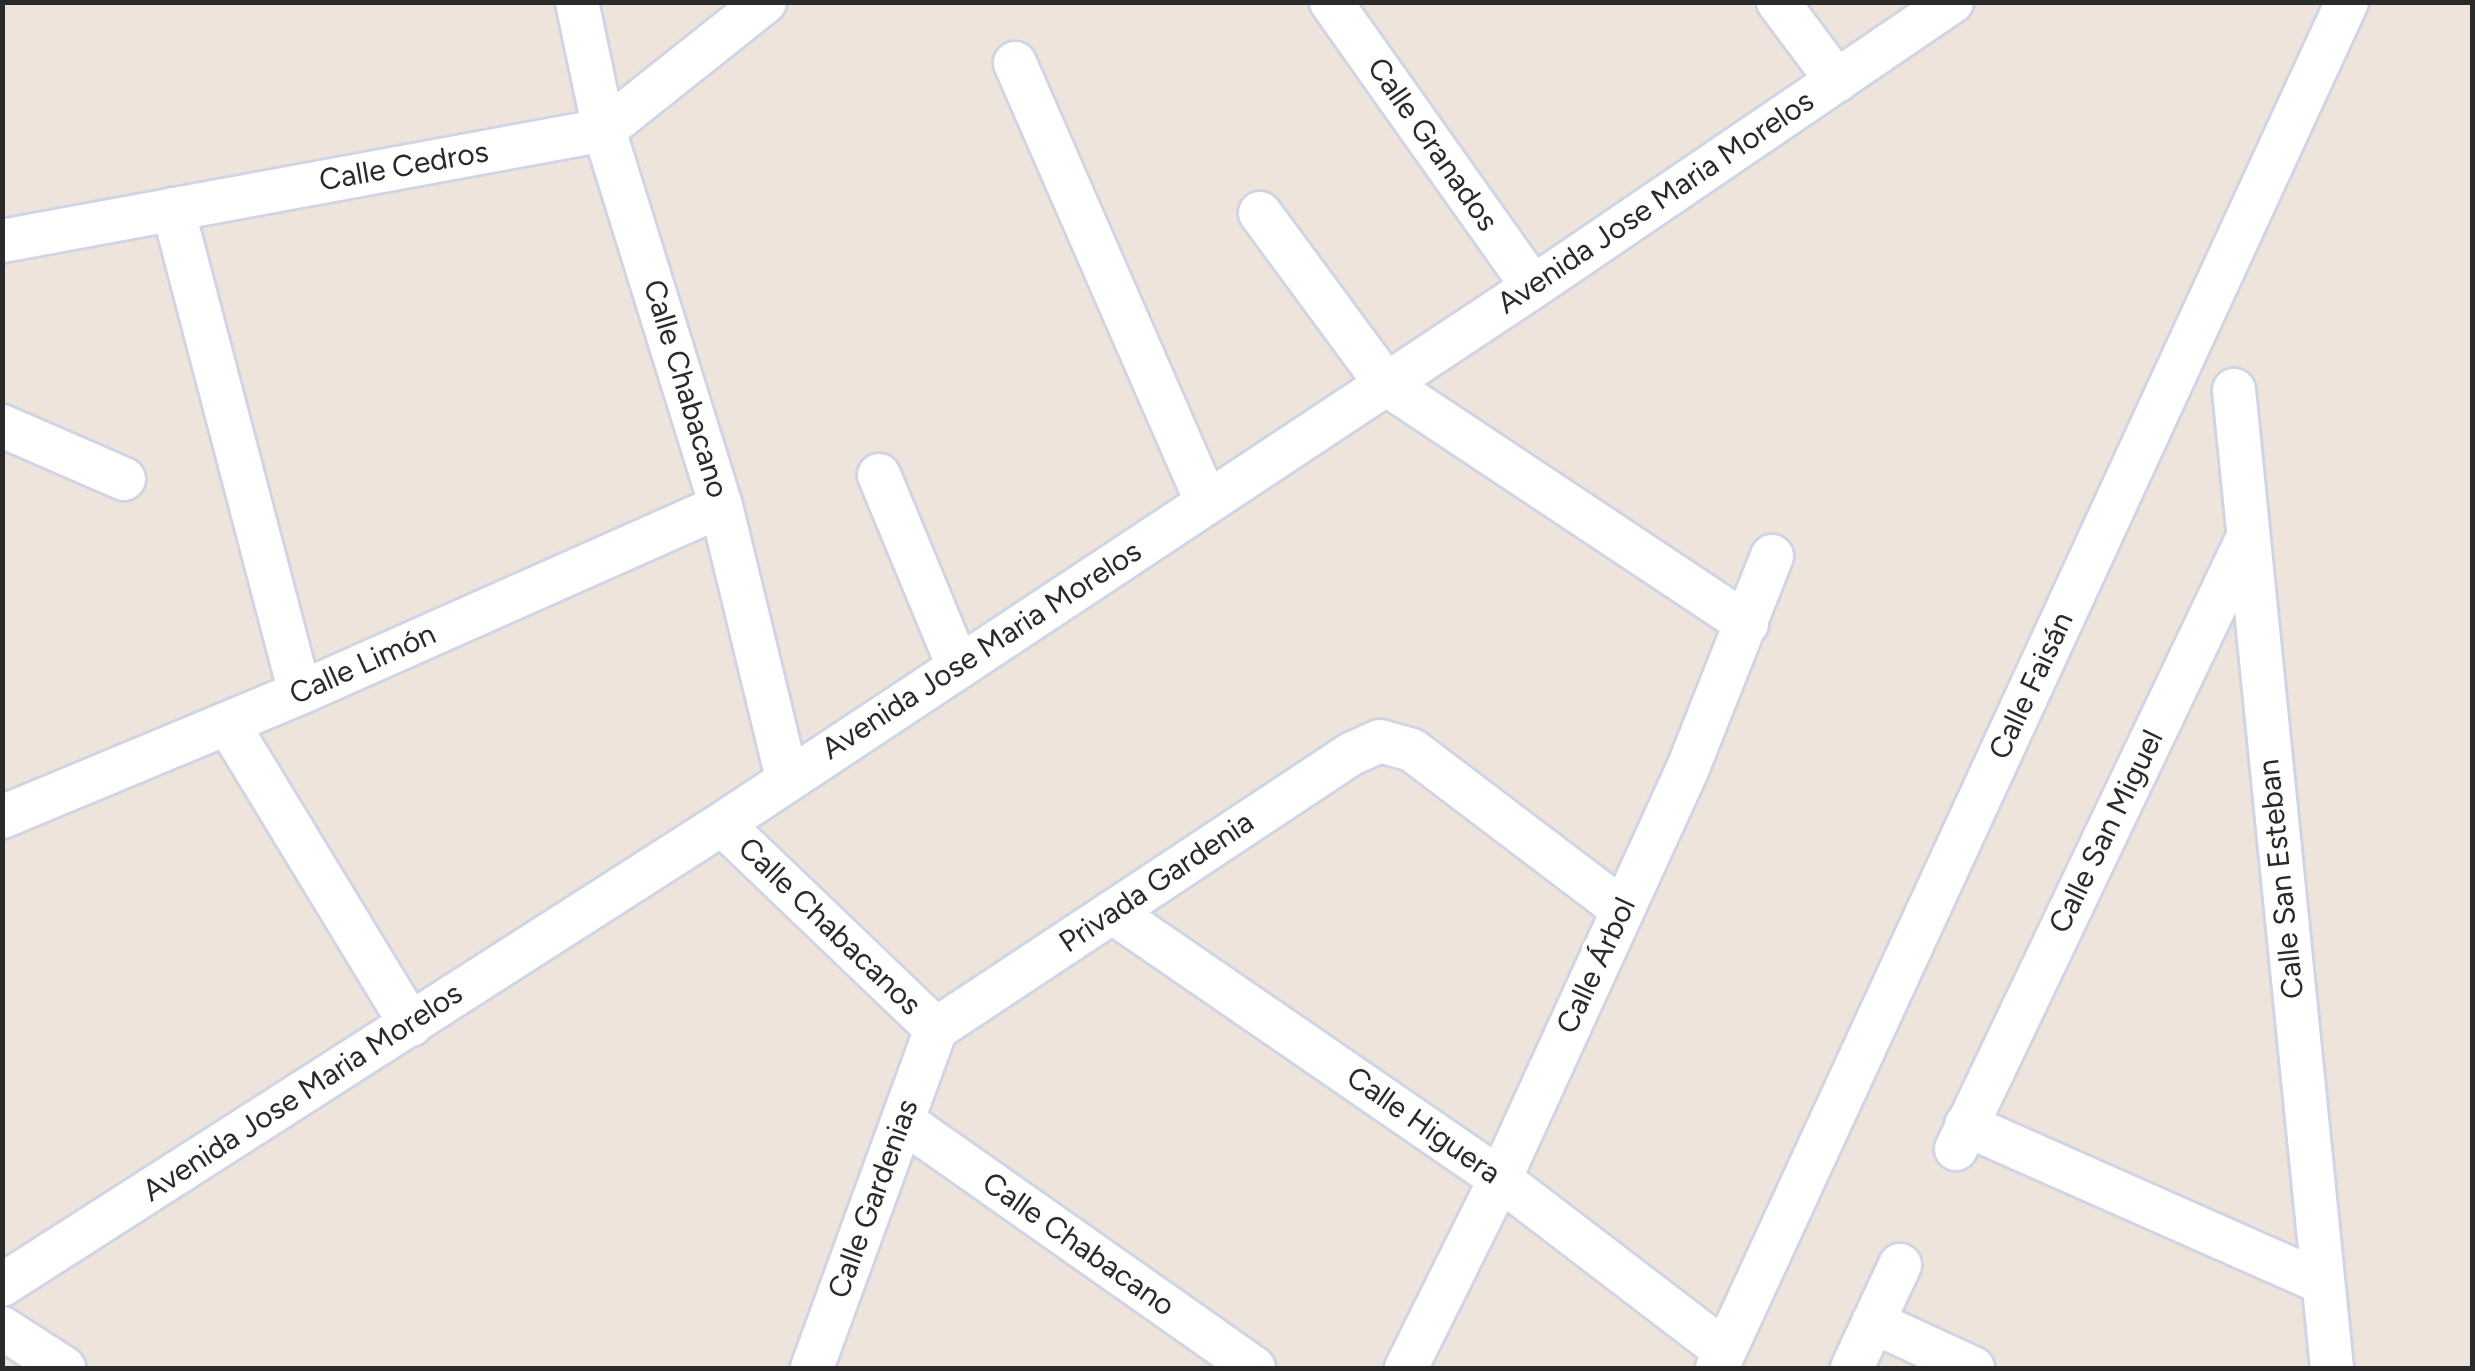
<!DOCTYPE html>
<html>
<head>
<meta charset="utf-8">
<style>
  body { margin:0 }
  #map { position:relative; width:2475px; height:1371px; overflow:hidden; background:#eee4db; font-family:Figtree,sans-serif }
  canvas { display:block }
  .frame { position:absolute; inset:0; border:5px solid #2a2a2a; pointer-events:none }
</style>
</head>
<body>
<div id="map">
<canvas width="2475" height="1371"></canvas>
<div class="frame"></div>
</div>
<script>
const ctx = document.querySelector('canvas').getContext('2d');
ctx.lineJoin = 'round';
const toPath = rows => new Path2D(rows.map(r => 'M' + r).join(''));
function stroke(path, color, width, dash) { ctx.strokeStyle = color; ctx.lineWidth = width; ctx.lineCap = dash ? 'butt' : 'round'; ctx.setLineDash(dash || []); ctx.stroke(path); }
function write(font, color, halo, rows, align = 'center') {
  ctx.font = font + ' Figtree,sans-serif'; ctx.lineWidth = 9; ctx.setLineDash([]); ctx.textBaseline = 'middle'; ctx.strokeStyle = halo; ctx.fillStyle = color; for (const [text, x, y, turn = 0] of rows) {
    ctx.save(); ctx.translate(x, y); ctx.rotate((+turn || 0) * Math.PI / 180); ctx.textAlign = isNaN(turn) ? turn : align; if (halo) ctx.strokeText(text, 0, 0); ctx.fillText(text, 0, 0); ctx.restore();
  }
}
const minor = toPath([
  [577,2,604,130,721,506,787,778],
  [1331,2,1533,287],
  [1778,2,1837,81],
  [1015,63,1207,503],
  [173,209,300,693],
  [1260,213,1386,384,1747,624],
  [2,241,604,130,765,2],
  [2234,390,2332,1368],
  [2,426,124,479],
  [879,475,958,666],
  [228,724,411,1025],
  [2,817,300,693,721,506],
  [722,824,936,1029],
  [1112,912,1500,1179,1725,1351],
  [936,1029,1351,754,1380,741,1412,750,1623,910],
  [903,1121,1254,1368],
  [1966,1125,2323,1283],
  [1956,1149,2247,539],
  [2,1285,722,824,1533,287,1952,2],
  [1873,1322,1973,1368],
  [2,1328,64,1368],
  [812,1368,936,1029],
  [1406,1368,1500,1179,1688,768,1772,556],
  [1717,1368,2347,2],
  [1852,1368,1900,1265]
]);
stroke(minor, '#d0d5e5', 48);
stroke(minor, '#fff', 42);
write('30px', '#2a2a2a', '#fff', [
  ["Calle Granados",1432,145,55],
  ["Calle Cedros",404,167,-10],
  ["Avenida Jose Maria Morelos",1656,203,-34],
  ["Calle Chabacano",685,389,73],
  ["Avenida Jose Maria Morelos",982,651,-33],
  ["Calle Limón",363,665,-24],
  ["Calle Faisán",2032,686,-65],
  ["Calle San Miguel",2107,832,-64],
  ["Calle San Esteban",2282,879,-96],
  ["Privada Gardenia",1157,883,-34],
  ["Calle Chabacanos",829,927,44],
  ["Calle Árbol",1597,966,-65],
  ["Avenida Jose Maria Morelos",303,1093,-33],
  ["Calle Higuera",1423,1126,35],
  ["Calle Gardenias",874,1199,-70],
  ["Calle Chabacano",1078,1245,35]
]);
</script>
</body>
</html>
